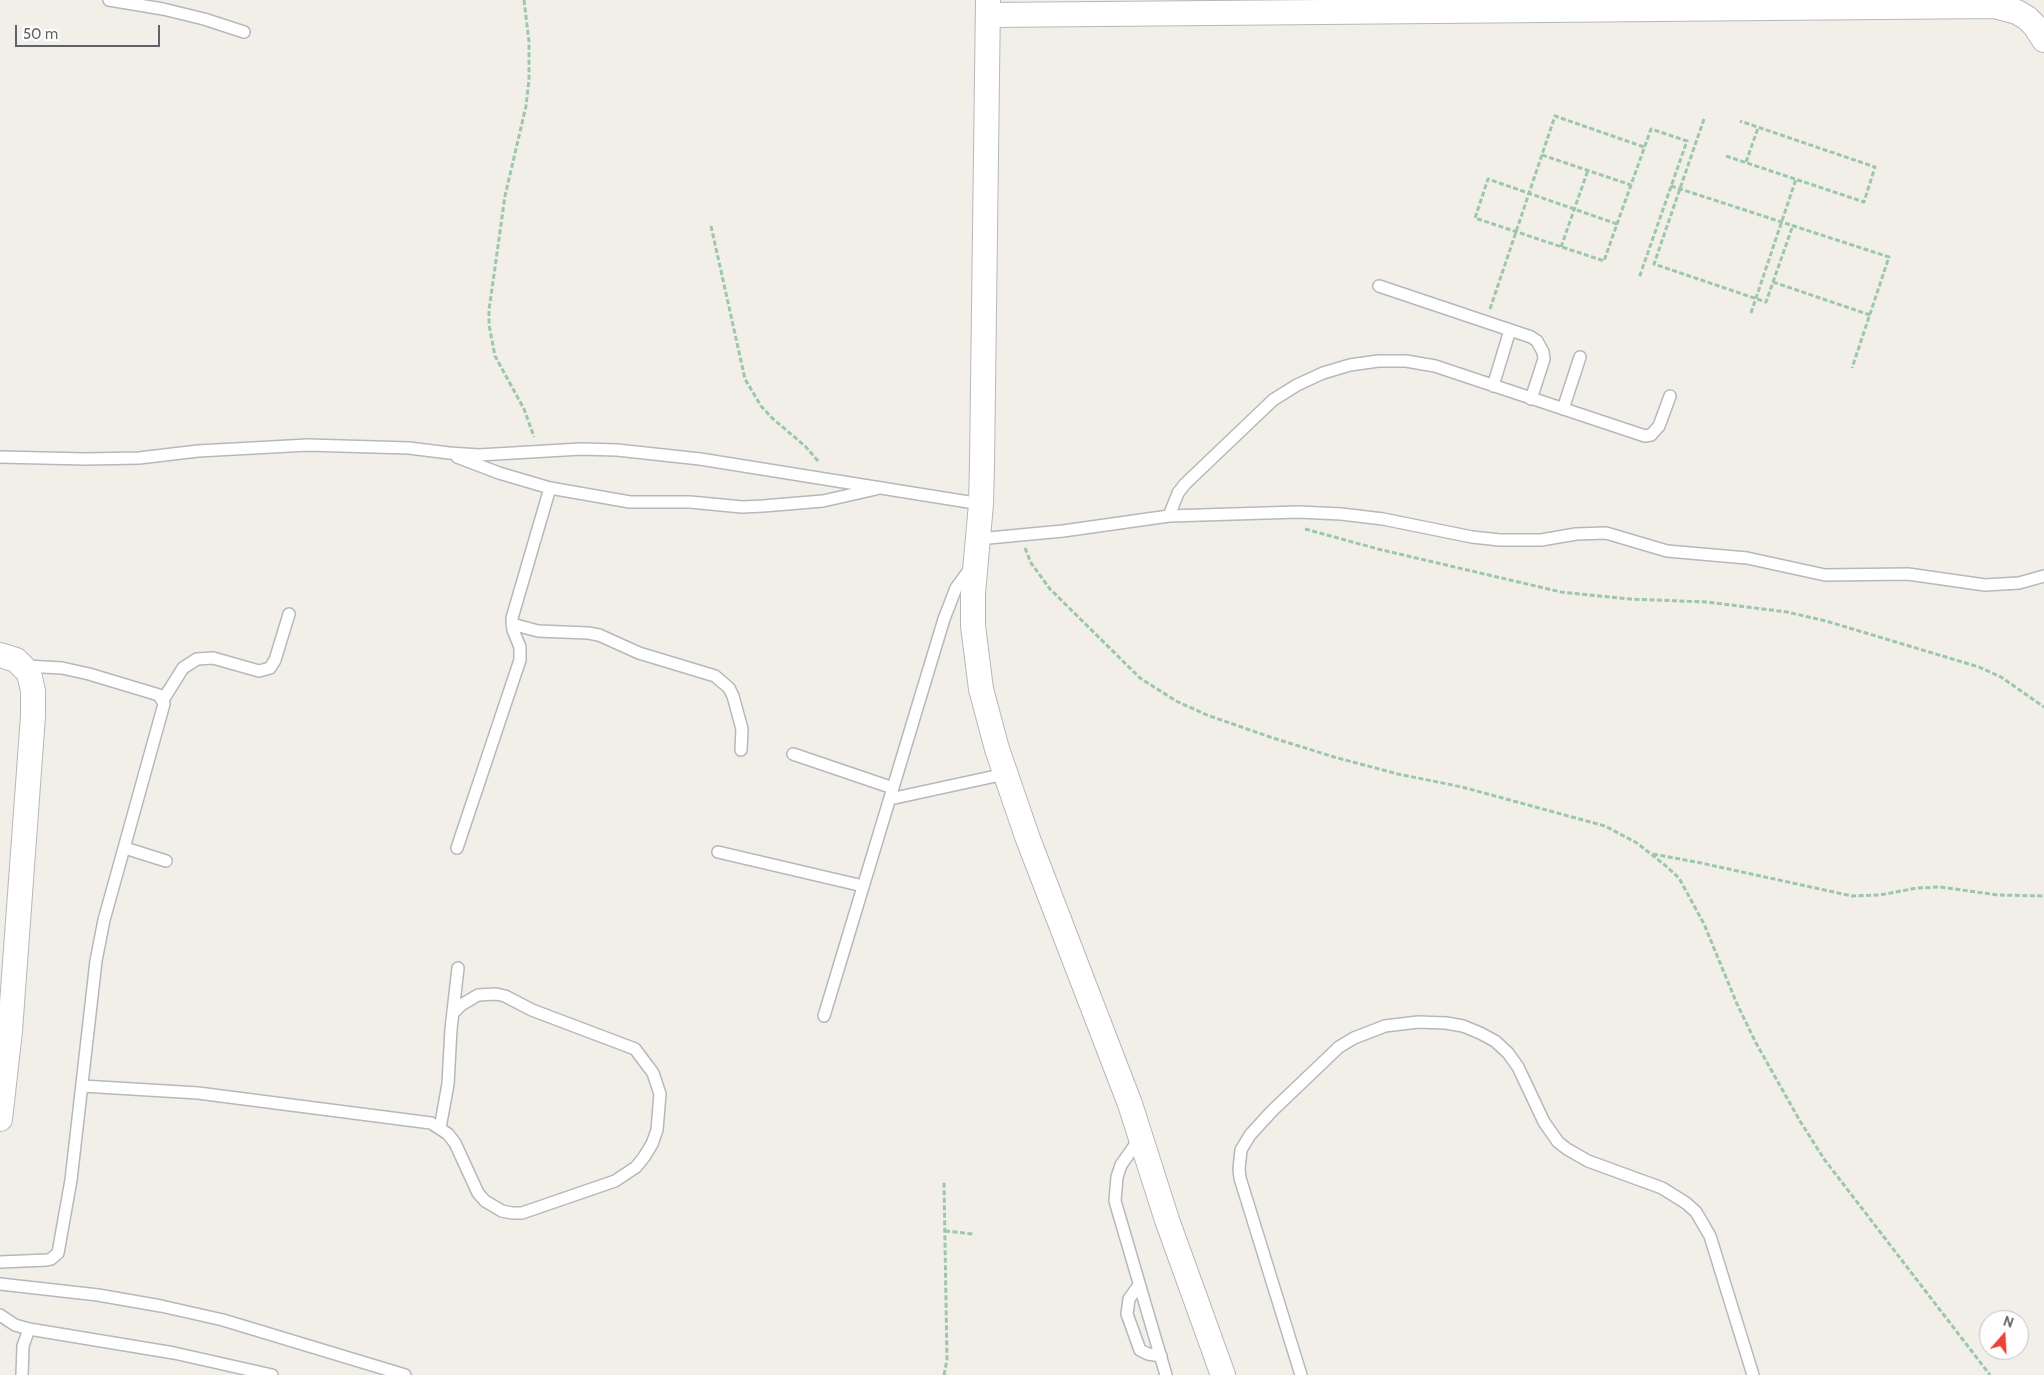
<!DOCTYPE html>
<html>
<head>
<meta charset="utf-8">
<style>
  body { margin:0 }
  #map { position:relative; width:2044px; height:1375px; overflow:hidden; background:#f1efe8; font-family:Cabin,sans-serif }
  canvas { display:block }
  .north { position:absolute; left:1979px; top:1310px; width:50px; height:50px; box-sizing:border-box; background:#fff; border:1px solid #bfc1c3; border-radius:50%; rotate:19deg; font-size:14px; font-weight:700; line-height:20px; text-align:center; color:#5f6368 }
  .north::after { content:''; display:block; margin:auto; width:18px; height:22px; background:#ea4335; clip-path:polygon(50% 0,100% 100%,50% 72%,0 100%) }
  .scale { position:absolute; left:15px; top:25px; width:145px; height:22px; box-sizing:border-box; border:2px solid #5f6368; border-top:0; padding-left:6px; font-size:15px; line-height:18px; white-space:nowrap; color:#5f6368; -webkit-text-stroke:4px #fff; paint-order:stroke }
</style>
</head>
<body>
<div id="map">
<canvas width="2044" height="1375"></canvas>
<div class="north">N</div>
<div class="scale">50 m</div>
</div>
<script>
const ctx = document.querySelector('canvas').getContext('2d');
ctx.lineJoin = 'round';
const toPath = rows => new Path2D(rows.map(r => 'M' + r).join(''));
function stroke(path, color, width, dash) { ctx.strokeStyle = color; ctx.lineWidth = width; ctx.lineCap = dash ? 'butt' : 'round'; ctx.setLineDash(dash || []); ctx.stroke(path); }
const service = toPath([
  [109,0,163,9,204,19,244,32],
  [1379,286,1531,337,1537,341,1543,352,1544,359,1531,399],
  [1493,386,1510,330],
  [1563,409,1580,357],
  [0,457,86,459,139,458,198,451,308,445,409,448,449,453,479,455,581,449,617,450,700,459,981,504],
  [457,457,499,473,550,488,630,502,690,502,742,507,763,506,823,501,876,489],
  [1169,516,1178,493,1185,484,1273,400,1297,385,1323,373,1350,365,1378,361,1406,361,1435,366,1645,436,1651,435,1659,426,1670,396],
  [978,539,1063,531,1169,516,1298,512,1341,514,1383,519,1472,537,1500,540,1541,540,1576,534,1606,533,1667,551,1747,558,1825,575,1908,574,1985,585,2019,583,2044,576],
  [512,624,538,631,588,633,599,635,639,653,715,676,729,688,733,696,742,729,741,750],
  [163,700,183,668,197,659,213,658,259,671,270,668,275,660,289,614],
  [793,754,893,788],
  [890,799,1005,774],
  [125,848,166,861],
  [457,848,520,660,520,647,513,630,512,618,550,488],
  [718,852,863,886],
  [824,1016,944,619,956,588,972,566],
  [83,1086,198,1093,431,1123,448,1134,455,1143,478,1193,485,1201,502,1211,512,1213,522,1213,615,1181,636,1167,644,1157,652,1144,657,1130,660,1094,653,1073,635,1049,532,1010,505,996,496,994,478,995,461,1005,453,1013],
  [440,1128,448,1084,451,1029,458,968],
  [1140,1138,1121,1165,1117,1177,1115,1201,1166,1375],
  [0,1262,47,1260,51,1259,58,1253,71,1180,96,961,104,920,164,704,159,695,89,674,62,668,25,666],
  [0,1284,98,1295,161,1306,223,1320,405,1375],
  [1139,1285,1129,1299,1127,1314,1140,1350,1148,1354,1161,1356],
  [0,1315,15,1325,29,1329,174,1353,272,1375],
  [22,1375,23,1346,29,1329],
  [1301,1375,1240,1178,1239,1169,1241,1150,1250,1135,1272,1111,1339,1047,1354,1038,1385,1026,1418,1022,1446,1023,1463,1026,1480,1033,1495,1041,1508,1053,1518,1067,1544,1122,1558,1142,1567,1149,1588,1161,1662,1188,1686,1203,1696,1212,1710,1236,1753,1375]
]);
const minor = toPath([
  [988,0,982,464,981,504,973,593,973,626,981,689,997,749,1028,839,1130,1104,1167,1220,1223,1375],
  [988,15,1994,6,2017,12,2027,18,2035,26,2044,40],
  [0,655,16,660,29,673,33,691,33,716,10,1031,0,1119]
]);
stroke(service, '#b5b8bc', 14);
stroke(minor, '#b5b8bc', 26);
stroke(toPath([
  [524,0,529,42,529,80,526,106,505,196,489,310,489,325,495,356,524,409,534,437],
  [1704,119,1654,264,1766,302,1793,225],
  [1542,155,1631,185],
  [1726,156,1864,202,1875,167,1740,121],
  [1746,162,1758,128],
  [1671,186,1889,257,1852,368],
  [1617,224,1488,179,1475,218,1604,261,1617,224,1651,129,1687,141,1639,278],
  [711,226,745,379,761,406,772,418,805,446,819,462],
  [1561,247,1588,170],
  [1773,282,1870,315],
  [1490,309,1555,116,1644,147],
  [1751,313,1796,179],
  [1305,529,1378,549,1561,592,1629,599,1707,602,1787,612,1826,621,1979,667,2001,677,2044,707],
  [1025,548,1031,563,1050,589,1140,678,1176,701,1207,715,1270,737,1334,757,1398,774,1462,787,1605,826,1637,843,1666,866,1679,878,1704,924,1737,1004,1756,1043,1800,1121,1824,1159,1990,1375],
  [1653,854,1701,863,1852,896,1880,895,1917,888,1940,887,1998,895,2044,896],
  [945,1231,973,1234],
  [944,1375,947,1360,944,1182]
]), '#9cc7a9', 3, [5, 2.5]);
stroke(service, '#fff', 11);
stroke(minor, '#fff', 24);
</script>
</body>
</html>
